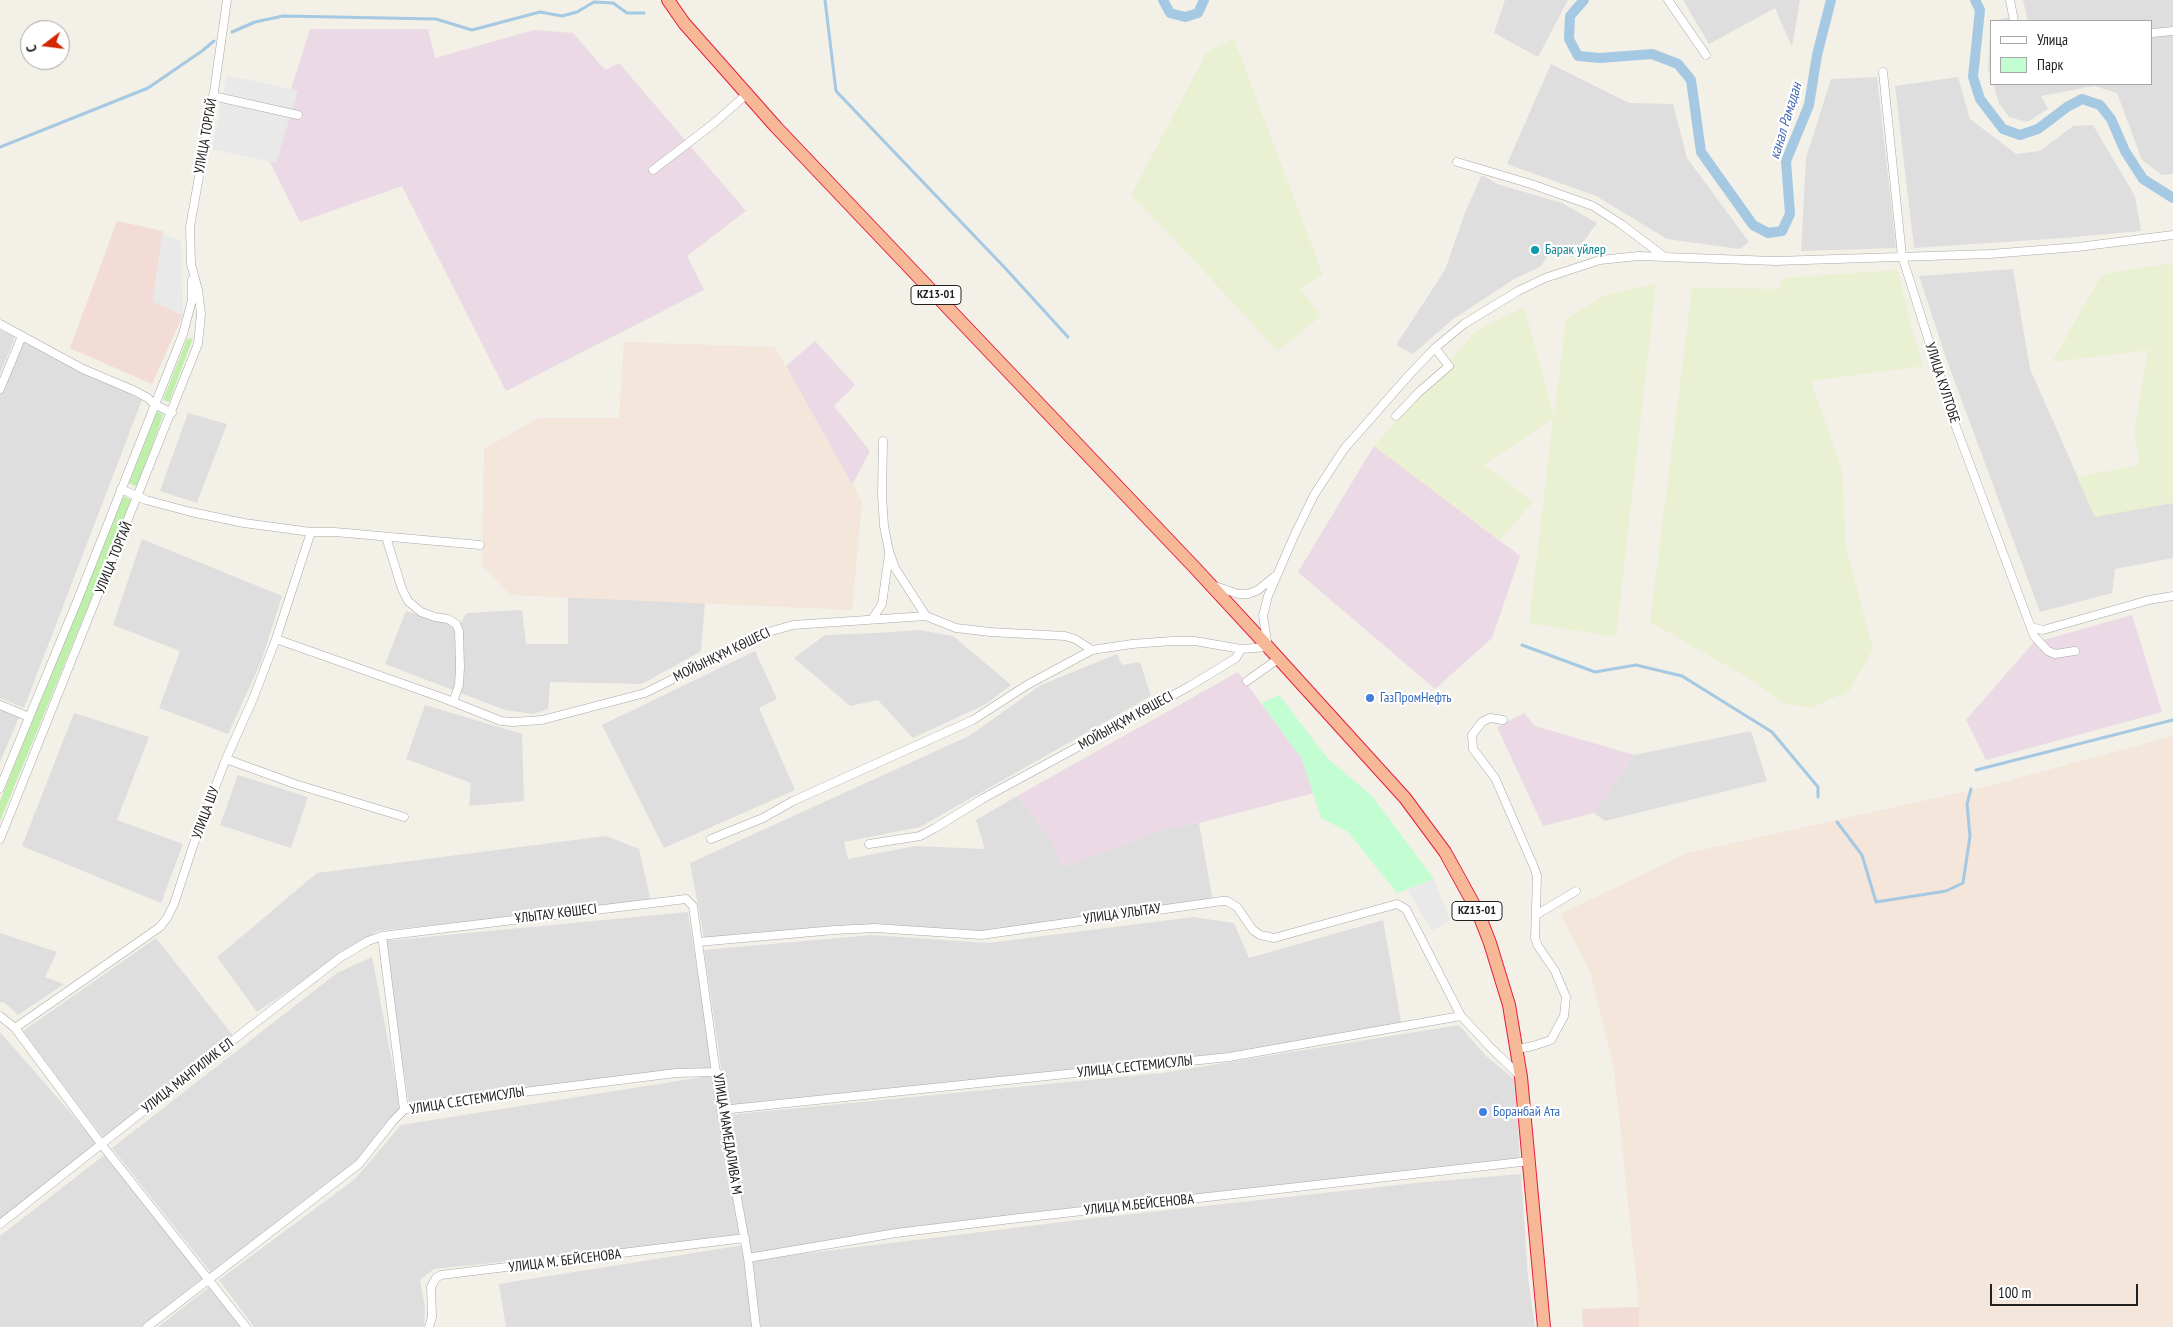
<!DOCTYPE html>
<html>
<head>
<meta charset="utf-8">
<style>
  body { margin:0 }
  #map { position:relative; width:2173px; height:1327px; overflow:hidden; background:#f2f0e7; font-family:"PT Sans Narrow",sans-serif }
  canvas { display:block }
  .legend { position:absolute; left:1990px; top:20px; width:162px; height:65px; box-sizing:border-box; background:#fff; border:1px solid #a6a6a6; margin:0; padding:6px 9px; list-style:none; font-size:15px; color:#212121 }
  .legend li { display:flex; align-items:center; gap:10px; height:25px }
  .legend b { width:25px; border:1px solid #a6a6a6 }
  .north { position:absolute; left:20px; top:20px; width:50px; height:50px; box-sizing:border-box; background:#fff; border:1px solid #a6a6a6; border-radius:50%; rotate:255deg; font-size:14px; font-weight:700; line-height:20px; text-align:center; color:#212121 }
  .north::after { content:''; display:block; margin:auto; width:18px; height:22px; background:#d22500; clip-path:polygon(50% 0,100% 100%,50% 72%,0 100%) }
  .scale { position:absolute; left:1990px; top:1284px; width:148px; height:22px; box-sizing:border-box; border:2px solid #212121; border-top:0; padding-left:6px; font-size:15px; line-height:18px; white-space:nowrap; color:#212121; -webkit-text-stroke:4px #fff; paint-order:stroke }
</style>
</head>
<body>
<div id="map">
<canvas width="2173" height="1327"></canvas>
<ul class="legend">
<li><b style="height:6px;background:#fff"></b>Улица</li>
<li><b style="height:14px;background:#c3fdd2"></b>Парк</li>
</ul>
<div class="north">С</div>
<div class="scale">100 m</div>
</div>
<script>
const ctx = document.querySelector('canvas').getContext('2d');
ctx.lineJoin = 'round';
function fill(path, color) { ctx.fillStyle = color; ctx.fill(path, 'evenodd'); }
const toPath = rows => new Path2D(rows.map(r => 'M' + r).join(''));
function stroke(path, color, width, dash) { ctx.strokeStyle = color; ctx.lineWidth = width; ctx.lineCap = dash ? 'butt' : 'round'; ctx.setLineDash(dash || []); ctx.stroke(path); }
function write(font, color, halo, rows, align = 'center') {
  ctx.font = font + ' "PT Sans Narrow",sans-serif'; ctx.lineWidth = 4.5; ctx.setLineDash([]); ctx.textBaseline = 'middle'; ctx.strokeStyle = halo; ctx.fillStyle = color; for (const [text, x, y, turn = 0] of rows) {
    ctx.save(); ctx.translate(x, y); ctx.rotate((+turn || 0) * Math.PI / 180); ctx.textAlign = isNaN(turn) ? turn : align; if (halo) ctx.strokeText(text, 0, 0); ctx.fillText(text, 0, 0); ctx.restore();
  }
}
fill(toPath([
  [1505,0,1568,0,1538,57,1494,33],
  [1683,0,1800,0,1792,47,1775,8,1709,44],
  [2023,0,2173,0,2173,174,2162,175,2142,160,2117,93,2094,86,2041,96,2048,109,2027,122,2009,117,1999,103,1993,84,2152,84,2152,21,2028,21],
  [2011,17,2012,21,1992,21,1992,81,1988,69,1991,21],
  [1551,64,1629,103,1673,104,1687,158,1749,242,1740,249,1667,239,1596,196,1507,164],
  [1877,77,1896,248,1801,251,1806,158,1831,79],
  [1958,77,1970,119,2016,154,2040,151,2073,126,2093,125,2135,196,2141,231,2064,238,1914,248,1895,86],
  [1482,175,1497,184,1562,203,1597,223,1572,257,1550,253,1540,267,1514,279,1452,320,1413,354,1396,345,1445,270,1466,210],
  [2013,269,2030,369,2095,516,2173,503,2173,558,2115,569,2112,593,2040,612,1946,358,1919,276],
  [0,330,15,337,0,374],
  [19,339,142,400,24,708,0,698,0,389],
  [188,413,227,424,197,503,160,491],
  [142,539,282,596,261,662,228,734,159,708,180,651,113,625],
  [568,597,705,603,701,651,642,684,550,682,548,709,533,714,505,710,385,664,406,611,458,627,467,613,522,610,526,644,568,644],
  [919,630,953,636,1011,685,986,704,913,738,878,700,850,706,794,658,825,635,877,633],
  [755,651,777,699,759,708,795,790,664,848,602,725],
  [1117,654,1122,665,1140,662,1151,696,920,827,844,842,848,859,915,846,985,849,976,820,1017,796,1050,838,1062,867,1168,828,1199,823,1213,901,965,935,851,928,705,943,690,863,969,736,1041,685],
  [425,705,522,734,524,801,469,806,471,783,406,759],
  [0,707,20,715,0,762],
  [74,713,149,737,117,820,183,844,161,903,22,846],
  [1751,731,1767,781,1605,821,1594,813,1634,755],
  [238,775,308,797,291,848,220,825],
  [606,836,639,849,651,902,377,931,257,1012,217,957,317,873],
  [688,912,713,1068,409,1105,384,941],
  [1193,917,1234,923,1249,958,1383,920,1402,1027,1201,1060,727,1108,704,950,872,935,988,943],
  [0,933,57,952,45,977,64,984,18,1015,5,1003,0,1002],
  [156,938,235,1038,105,1140,23,1031],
  [372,957,401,1109,373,1140,356,1165,212,1274,112,1148,337,973],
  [1459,1025,1486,1056,1514,1079,1520,1159,751,1255,726,1115,1162,1073],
  [0,1032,97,1143,0,1220],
  [715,1075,742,1237,434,1269,420,1280,425,1308,424,1327,254,1327,219,1280,355,1179,401,1125],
  [107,1153,204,1279,144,1327,0,1327,0,1236],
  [1521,1174,1528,1278,1535,1327,760,1327,752,1260,1095,1218,1425,1182],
  [744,1245,753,1327,506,1327,499,1284],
  [212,1285,244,1327,158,1327]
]), '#dfdede');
fill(toPath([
  [117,221,163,231,153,301,183,315,152,384,70,348],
  [1639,1307,1639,1327,1583,1327,1582,1309]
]), '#f3dcd6');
fill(toPath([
  [310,29,428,29,435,58,534,30,573,33,605,70,619,63,746,211,687,256,704,290,506,391,402,186,300,222,269,160],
  [815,341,855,385,834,406,870,451,852,485,786,366],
  [1374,446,1520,556,1492,638,1435,689,1298,572],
  [2132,615,2162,712,1986,760,1966,720,2033,643],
  [1238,672,1302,759,1314,793,1199,823,1169,828,1062,867,1050,838,1017,796],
  [1524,713,1535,726,1634,755,1594,813,1543,826,1497,727]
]), '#ebd9e5');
fill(toPath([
  [624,342,775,347,862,502,852,610,510,595,482,565,484,449,538,418,619,418],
  [2173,736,2173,1327,1639,1327,1639,1307,1614,1069,1590,971,1560,914,1688,853,1985,787]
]), '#f4e6da');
fill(toPath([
  [1234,39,1323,275,1300,289,1321,316,1277,351,1178,243,1131,195,1207,52],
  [2173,263,2173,503,2095,517,2077,477,2140,465,2134,434,2148,350,2052,362,2102,274],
  [1898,270,1910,322,1923,366,1811,381,1842,470,1846,547,1873,649,1849,691,1811,708,1780,702,1755,682,1650,622,1692,288,1779,289,1783,278],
  [1656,284,1616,637,1529,623,1553,419,1484,465,1533,502,1500,540,1374,446,1476,331,1524,307,1554,417,1566,319,1605,295]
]), '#e9f1d2');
fill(toPath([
  [193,338,169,402,163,400,187,339],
  [157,411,163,415,138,487,129,483],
  [123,496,132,500,0,821,0,801]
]), '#c0eeab');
fill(toPath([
  [1279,695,1328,759,1372,796,1434,879,1397,893,1348,832,1321,818,1302,759,1261,703]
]), '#c3fdd2');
fill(toPath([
  [227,75,298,91,276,163,212,149],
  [162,234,181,241,183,315,153,302],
  [1434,879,1450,920,1432,931,1407,890]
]), '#e9e9e9');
stroke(toPath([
  [825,0,836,91,1006,269,1068,337],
  [232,32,255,22,283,16,436,19,472,30,540,12,562,16,577,12,594,2,613,3,627,13,644,13],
  [0,147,148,88,202,51,214,41],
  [1522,645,1595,672,1636,665,1682,676,1772,732,1818,787,1818,797],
  [1976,770,2173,720],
  [1837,822,1862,855,1876,902,1946,891,1963,883,1970,836,1967,804,1971,789]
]), '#a5c9e2', 3);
stroke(toPath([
  [1163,0,1170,13,1185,17,1198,13,1204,0],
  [1584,0,1570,16,1569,39,1578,56,1600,58,1652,54,1678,64,1691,80,1701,152,1753,225,1768,233,1782,231,1790,214,1786,161,1809,105,1817,55,1831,0],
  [1975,0,1980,10,1973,77,1980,99,2003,129,2020,135,2038,129,2067,107,2082,99,2100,105,2111,119,2125,151,2143,179,2173,198]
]), '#a5c9e2', 10);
const minor = toPath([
  [1668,0,1706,55],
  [2010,0,2014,21],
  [2152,33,2173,31],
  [1883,72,1902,256,1956,427,2034,636,2048,651,2055,654,2075,651],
  [213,96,298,115],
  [1457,162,1531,184,1593,206,1621,224,1662,255],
  [653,170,713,124,747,94],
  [0,324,83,369,135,391,148,398,154,404,172,413],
  [0,389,22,336],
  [1396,416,1419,392,1449,366,1435,348],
  [883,441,882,495,884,526,889,551,895,568,926,616],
  [121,489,146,500,191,512,244,523,311,532,335,532,480,545],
  [386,537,402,589,408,601,421,612,435,617,448,619,456,624,459,631,460,667,459,685,453,702],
  [1215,586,1238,594,1248,594,1258,590,1274,577],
  [873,618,882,604,889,554],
  [2031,627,2043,630,2149,600,2173,596],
  [276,639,443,698,501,721,513,722,542,720,645,693,765,633,793,625,926,616,956,628,990,632,1065,636,1075,639,1092,650],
  [1247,681,1278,659],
  [0,705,29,717],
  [1503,720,1490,718,1482,722,1472,735,1473,749,1495,778,1534,867,1537,876,1535,938,1538,946,1555,971,1566,997,1564,1016,1551,1040,1533,1046,1517,1049],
  [226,759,295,784,404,817],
  [0,788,78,599,183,334,192,300,192,280],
  [0,839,198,344,201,314,198,290,191,264,190,227,214,92,227,0],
  [711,839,763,818,793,801,973,720,1027,685,1092,650,1132,644,1172,641,1195,641,1241,649,1268,647,1263,616,1268,596,1295,534,1314,495,1344,449,1410,374,1435,348,1464,324,1518,291,1545,278,1600,260,1638,256,1775,261,1990,254,2078,247,2173,235],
  [869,844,920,836,935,828,982,799,1190,686,1236,658,1241,649],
  [1536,915,1576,891],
  [382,936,404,1110],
  [698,942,835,930,875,928,981,935,1222,901,1227,901,1237,907,1253,930,1260,935,1274,938,1397,904,1406,909,1461,1016,1492,1049,1520,1076],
  [0,1016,15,1028,102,1145,246,1327],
  [15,1028,160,927,167,918,174,904,197,834,226,759,253,699,276,639,311,532],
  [721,1110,1229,1057,1461,1016],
  [0,1224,255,1023,341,957,368,941,382,936,686,899,693,906,721,1110,748,1258,756,1327],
  [748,1258,896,1233,1011,1219,1530,1161],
  [147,1327,359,1164,393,1121,404,1110,420,1105,676,1073,717,1072],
  [429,1327,432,1317,431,1287,436,1278,441,1275,745,1238]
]);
const trunk = toPath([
  [668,0,684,23,776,127,1196,569,1268,647,1405,798,1445,852,1478,912,1490,943,1509,1005,1521,1077,1544,1327]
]);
stroke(minor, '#a8a8a8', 9);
stroke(trunk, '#e71d3f', 14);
stroke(minor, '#fff', 8);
stroke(trunk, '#f6b896', 12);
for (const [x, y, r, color] of [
  [1535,250,5,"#0f9aa8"],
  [1370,698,5,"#3f7fe0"],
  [1483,1112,5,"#3f7fe0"]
]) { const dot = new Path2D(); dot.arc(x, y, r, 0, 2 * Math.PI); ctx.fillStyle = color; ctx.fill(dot); stroke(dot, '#fff', 2); }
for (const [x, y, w] of [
  [936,295,50],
  [1477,911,50]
]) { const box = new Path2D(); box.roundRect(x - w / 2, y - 9.5, w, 19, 4); ctx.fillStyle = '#fff'; ctx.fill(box); stroke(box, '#212121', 1); }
write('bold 12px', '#212121', null, [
  ["KZ13-01",936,295],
  ["KZ13-01",1477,911]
]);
write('14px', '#212121', '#fff', [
  ["УЛИЦА ТОРГАЙ",206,136,-80],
  ["УЛИЦА КУЛТОБЕ",1942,383,72],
  ["УЛИЦА ТОРГАЙ",114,558,-68],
  ["МОЙЫНҚҰМ КӨШЕСІ",722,655,-26],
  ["МОЙЫНҚҰМ КӨШЕСІ",1126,721,-29],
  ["УЛИЦА ШУ",206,813,-70],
  ["ҰЛЫТАУ КӨШЕСІ",556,914,-7],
  ["УЛИЦА УЛЫТАУ",1122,914,-8],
  ["УЛИЦА С.ЕСТЕМИСУЛЫ",1135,1067,-6],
  ["УЛИЦА МАНГИЛИК ЕЛ",188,1076,-38],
  ["УЛИЦА С.ЕСТЕМИСУЛЫ",467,1101,-9],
  ["УЛИЦА МАМЕДАЛИВА М",727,1134,81],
  ["УЛИЦА М.БЕЙСЕНОВА",1139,1205,-6],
  ["УЛИЦА М. БЕЙСЕНОВА",565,1261,-7]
]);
write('14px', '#0d838f', '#fff', [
  ["Барак уйлер",1545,250]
], 'left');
write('14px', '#366cbe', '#fff', [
  ["ГазПромНефть",1380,698],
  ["Боранбай Ата",1493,1112]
], 'left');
write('italic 15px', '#466bb8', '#fff', [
  ["канал Рамадан",1786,121,-73]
]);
</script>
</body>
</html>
